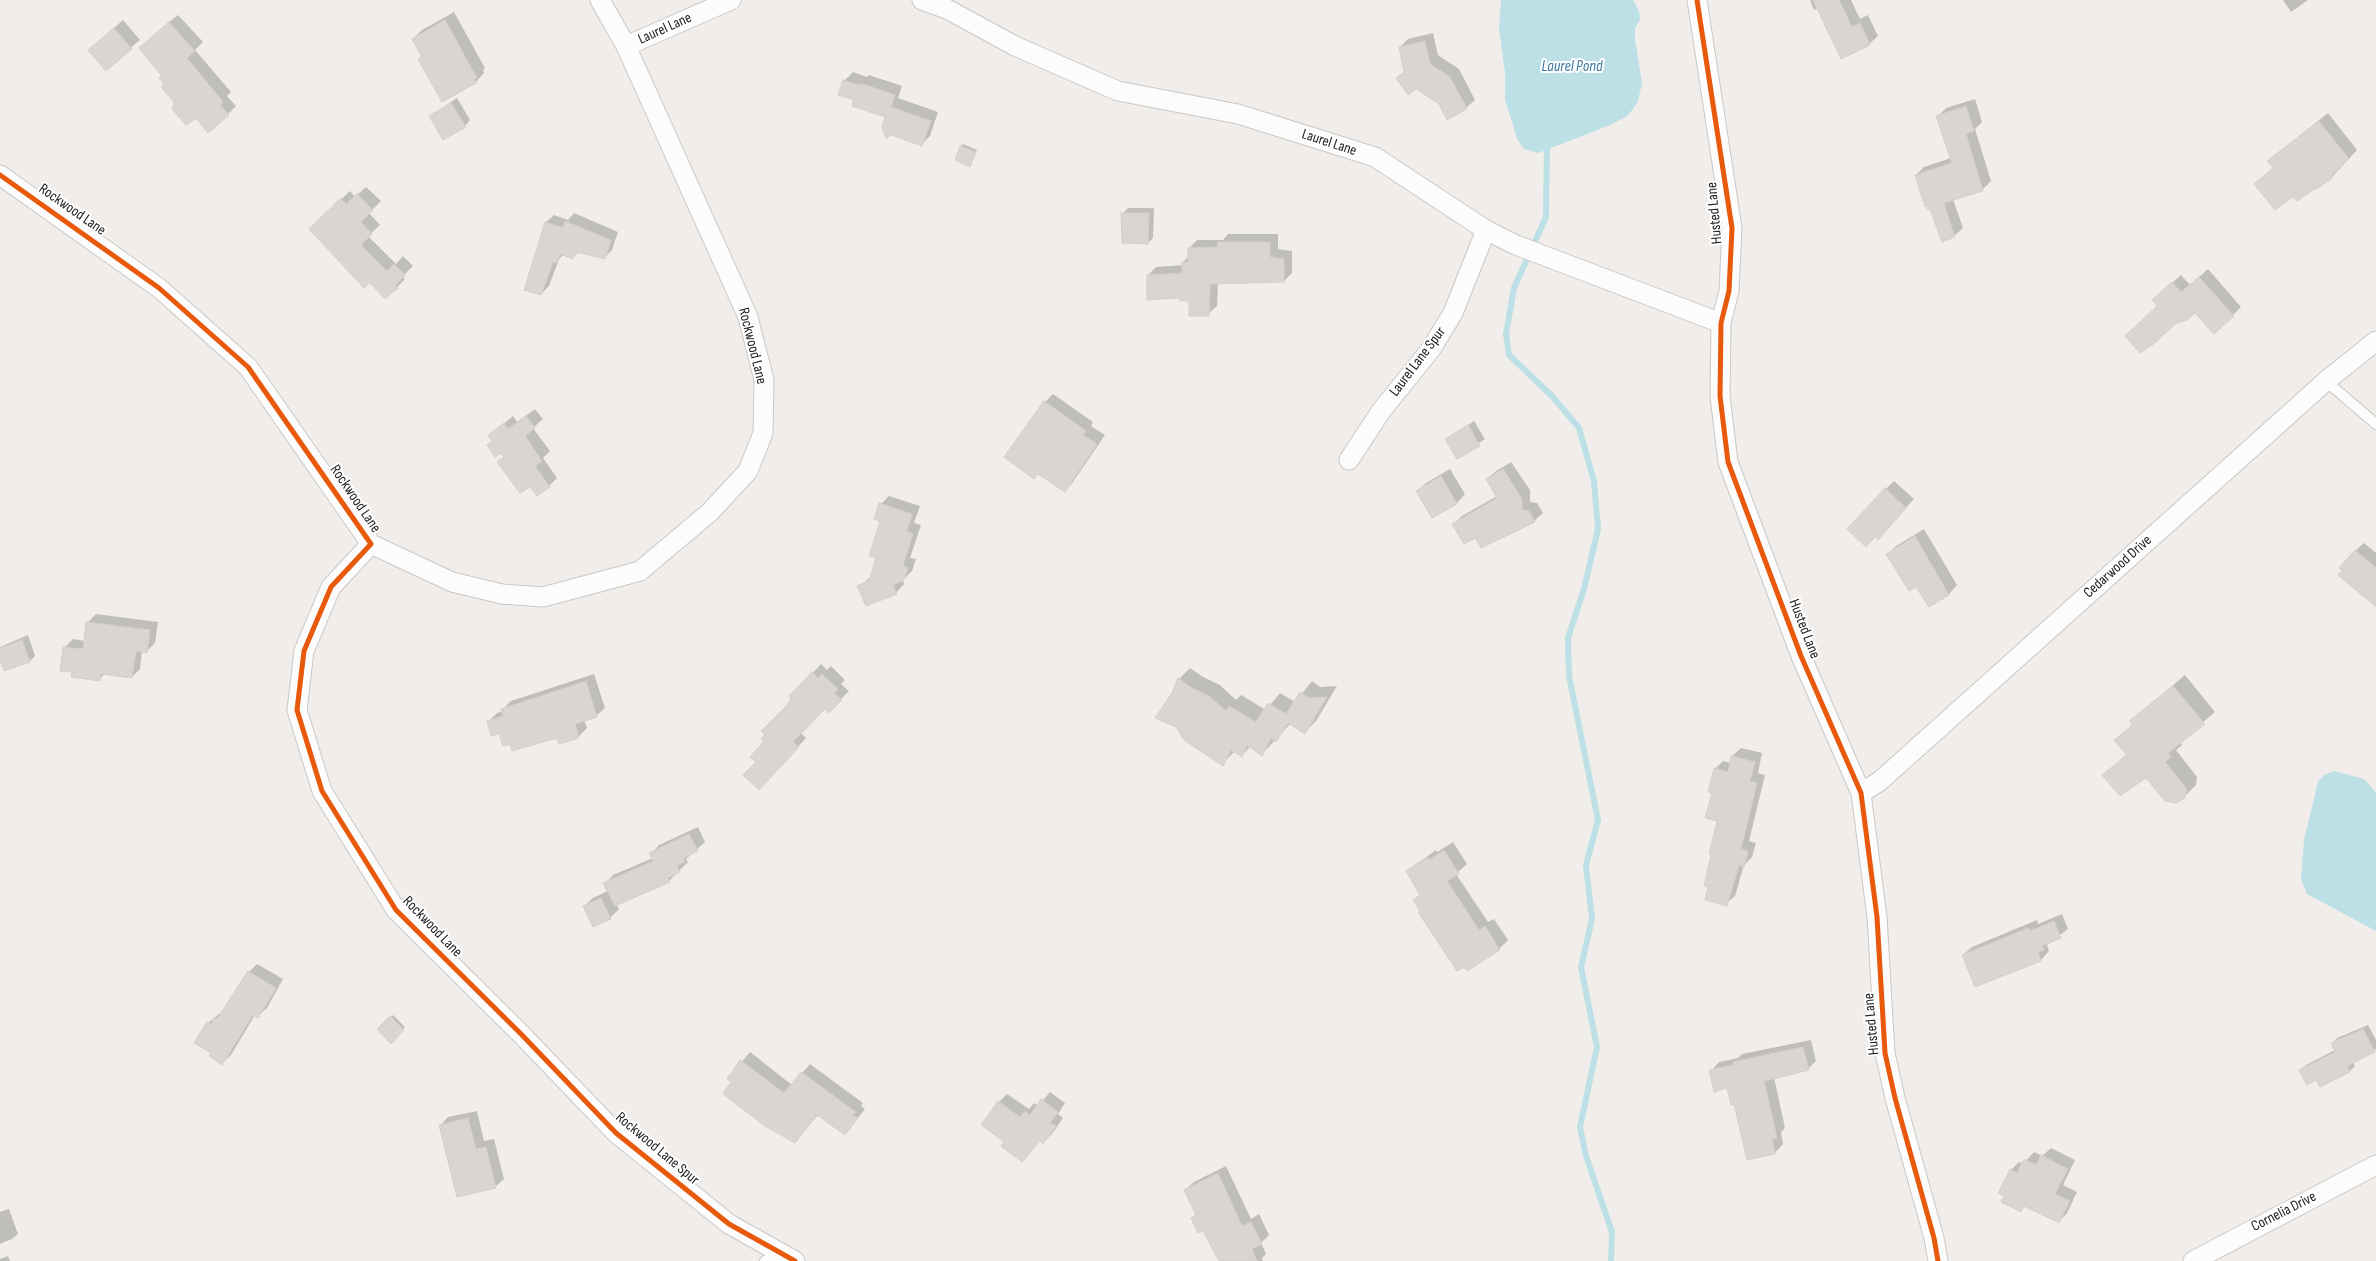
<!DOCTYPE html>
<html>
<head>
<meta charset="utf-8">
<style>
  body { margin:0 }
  canvas { display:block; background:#f0edea }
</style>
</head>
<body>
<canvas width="2376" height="1261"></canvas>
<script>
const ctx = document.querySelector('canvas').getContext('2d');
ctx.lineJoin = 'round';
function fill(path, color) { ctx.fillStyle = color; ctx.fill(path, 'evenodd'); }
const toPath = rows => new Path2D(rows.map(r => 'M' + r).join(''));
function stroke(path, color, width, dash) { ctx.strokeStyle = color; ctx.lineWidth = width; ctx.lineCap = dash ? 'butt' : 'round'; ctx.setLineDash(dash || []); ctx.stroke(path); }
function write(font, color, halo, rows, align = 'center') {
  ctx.font = font + ' "Sofia Sans Condensed",sans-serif'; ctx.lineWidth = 4; ctx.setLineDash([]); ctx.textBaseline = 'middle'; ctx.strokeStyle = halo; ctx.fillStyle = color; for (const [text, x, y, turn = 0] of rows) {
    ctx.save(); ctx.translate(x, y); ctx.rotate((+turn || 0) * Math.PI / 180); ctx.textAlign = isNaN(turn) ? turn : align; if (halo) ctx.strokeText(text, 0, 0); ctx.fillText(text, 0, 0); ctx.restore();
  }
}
fill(toPath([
  [1501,0,1633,0,1639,11,1640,20,1635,28,1635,39,1642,83,1638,101,1633,109,1627,116,1610,125,1538,153,1524,149,1518,141,1505,100,1505,73,1499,28],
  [2334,771,2364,779,2376,792,2376,931,2307,894,2301,879,2304,840,2318,782,2323,776]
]), '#bce0e5');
fill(toPath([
  [1810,0,1851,0,1860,19,1868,15,1878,36,1869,44,1818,8,1814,10],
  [2283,0,2308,0,2291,12],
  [454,12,485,68,483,70,484,73,476,82,443,100,419,60,423,56,413,39,422,30],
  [178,15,203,42,195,50,231,92,227,96,236,106,228,114,196,117,175,101,166,84,149,39],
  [123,20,140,40,106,69,89,50],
  [1433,33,1438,55,1459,69,1475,100,1466,108,1440,103,1416,87,1405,71,1400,47,1408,39],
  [853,72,867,77,869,75,902,86,898,98,938,112,930,136,921,145,886,117,855,100,844,81],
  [457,98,470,120,465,126,430,116],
  [1975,99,1982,122,1975,129,1991,181,1982,190,1953,199,1963,228,1954,236,1931,208,1916,175,1924,167,1951,158,1937,117,1946,108],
  [2328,113,2357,150,2332,177,2304,196,2293,195,2255,184,2274,167,2269,161,2278,153],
  [963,144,977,150,970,165,961,146],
  [366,187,381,201,369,213,380,225,368,236,396,264,403,256,413,266,402,277,405,279,397,287,370,281,310,229,350,191,355,197],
  [1128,208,1154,208,1153,238,1148,243,1122,214],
  [574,213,618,232,612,250,604,258,579,251,573,257,564,254,559,259,549,286,541,294,546,222,554,215,568,220],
  [1228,234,1278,234,1278,249,1292,251,1292,273,1284,281,1218,283,1217,306,1208,314,1190,300,1181,297,1148,275,1156,267,1183,265,1183,262,1189,256,1189,248,1197,240,1223,240],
  [2208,269,2241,307,2233,315,2158,306,2162,292,2181,275,2190,285],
  [1053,394,1093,422,1091,426,1105,435,1073,482,1065,490,1045,402],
  [535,409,543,419,533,428,550,451,543,458,557,478,549,486,505,456,490,435,513,416,517,422],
  [1474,421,1485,439,1457,458,1447,439],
  [1511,462,1530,490,1530,502,1537,503,1543,513,1534,521,1482,547,1475,536,1454,524,1462,516,1497,496,1487,479,1496,471],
  [1450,469,1465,494,1457,503,1433,516,1418,491,1426,483],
  [1894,481,1914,499,1886,530,1886,489],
  [889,496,920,506,914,523,921,525,910,558,916,559,912,571,903,580,904,584,896,593,859,587,872,576,878,557,882,520,881,504],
  [1924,529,1957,585,1949,594,1929,605,1917,585,1888,554,1896,546],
  [2364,543,2376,553,2376,606,2343,570,2354,552],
  [96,614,158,622,155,643,147,651,142,651,140,669,132,677,105,674,99,679,73,671,64,648,73,639,85,641,87,623],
  [28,635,35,656,30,661,5,670,0,656,0,647],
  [821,664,827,670,831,666,845,680,841,684,849,691,829,711,825,707,801,733,806,738,767,780,758,762,766,741,792,698,791,696],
  [1190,668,1203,677,1220,685,1236,700,1241,695,1266,710,1280,693,1295,702,1312,681,1320,687,1337,686,1316,721,1304,733,1290,724,1262,754,1251,746,1241,756,1235,751,1222,764,1173,694,1179,679],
  [594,674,605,708,596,716,584,720,587,728,578,737,558,736,511,743,488,722,497,713,503,711,503,709,511,701],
  [2185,675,2215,712,2180,742,2182,745,2176,750,2197,777,2196,785,2184,797,2146,777,2104,775,2127,754,2116,740,2133,724,2131,721],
  [1741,748,1762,753,1758,773,1765,775,1749,841,1756,843,1752,857,1744,865,1735,896,1726,904,1718,820,1713,792,1715,769,1723,761,1731,763,1732,756],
  [698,827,705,842,686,859,688,862,669,881,616,904,619,909,610,918,584,906,593,898,608,891,605,884,613,875,653,858,651,854,659,845],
  [1453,842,1467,864,1456,874,1488,922,1494,919,1508,940,1499,949,1467,969,1415,900,1421,894,1407,871,1436,850,1437,852],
  [2062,914,2068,929,2047,945,2049,951,2041,960,1976,986,1963,955,1972,947,2037,920,2038,924],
  [257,964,283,979,267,1008,258,1016,255,1015,231,1055,222,1063,213,1052,208,1023,224,1010,249,972],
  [393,1015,405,1027,391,1042,379,1029],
  [2368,1025,2376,1040,2376,1049,2352,1061,2355,1066,2350,1071,2321,1086,2317,1078,2301,1071,2306,1065,2335,1050,2332,1044,2337,1038],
  [1811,1040,1816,1061,1808,1069,1774,1077,1785,1128,1781,1132,1783,1144,1775,1153,1748,1159,1735,1102,1728,1087,1711,1071,1719,1062,1738,1058,1742,1054],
  [750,1052,792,1085,810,1064,863,1103,861,1106,865,1109,845,1133,818,1115,795,1142,728,1078],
  [1050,1092,1065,1103,1058,1114,1063,1118,1052,1134,1043,1142,1041,1140,1006,1141,999,1102,1007,1094,1029,1109,1034,1103,1038,1106],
  [477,1111,484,1141,494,1139,504,1179,495,1187,440,1126,448,1117],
  [2051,1148,2075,1160,2063,1185,2077,1192,2067,1213,2059,1222,2026,1205,2021,1210,2011,1170,2019,1162,2023,1164,2034,1152,2042,1156],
  [1226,1166,1251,1219,1259,1214,1269,1235,1261,1243,1266,1254,1262,1258,1263,1261,1220,1261,1204,1229,1192,1218,1197,1214,1185,1190,1194,1182],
  [9,1209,18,1234,12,1239,0,1244,0,1212],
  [8,1256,10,1261,0,1261,0,1259]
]), '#0003');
stroke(toPath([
  [1547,143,1546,217,1514,288,1506,334,1509,355,1553,397,1579,428,1594,481,1598,529,1584,589,1568,638,1569,676,1598,820,1586,865,1592,919,1581,967,1597,1047,1580,1127,1586,1156,1612,1232,1611,1261]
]), '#bce0e5', 6);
const building = toPath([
  [1813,0,1839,0,1852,27,1860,23,1870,45,1841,59,1813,0],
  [445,20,477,78,474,79,476,83,442,102,418,59,422,57,412,39,445,20],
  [169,22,195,51,187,58,223,102,220,105,229,115,208,133,196,118,186,125,172,109,174,102,161,87,164,84,159,78,162,76,139,48,169,22],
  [114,28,132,49,106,71,88,50,114,28],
  [1425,41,1430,64,1450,77,1467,109,1447,120,1439,104,1416,89,1408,95,1396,78,1404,72,1399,47,1425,41],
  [843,80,859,85,860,83,895,95,891,107,931,121,922,146,891,135,886,138,882,127,885,117,852,106,854,100,838,95,843,80],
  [451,103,466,127,443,140,429,116,451,103],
  [1966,106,1974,131,1966,134,1983,191,1944,203,1955,237,1942,242,1930,209,1928,210,1927,206,1925,207,1915,175,1952,163,1936,116,1966,106],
  [2319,121,2349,159,2331,176,2332,178,2317,189,2316,188,2297,201,2293,197,2275,210,2254,184,2273,168,2267,161,2319,121],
  [960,146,976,152,970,167,955,160,960,146],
  [357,194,373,210,361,222,372,234,361,245,387,271,394,264,405,275,395,286,398,288,385,299,370,283,364,288,309,229,341,198,346,204,357,194],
  [1121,213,1149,213,1148,244,1122,243,1121,213],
  [565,221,611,240,605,259,576,252,573,259,560,254,556,263,553,262,541,295,524,290,545,222,563,228,565,221],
  [1218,242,1270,242,1270,257,1284,259,1284,282,1210,284,1209,316,1189,316,1189,301,1180,301,1180,298,1147,300,1147,275,1182,273,1182,262,1188,262,1188,248,1217,247,1218,242],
  [2199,277,2234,316,2214,334,2195,313,2187,320,2175,324,2155,343,2140,353,2125,336,2157,306,2152,300,2172,282,2181,292,2199,277],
  [1044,401,1086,431,1083,435,1097,444,1065,492,1038,474,1034,479,1004,457,1044,401],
  [526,416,535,428,525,436,542,461,535,466,550,487,537,496,530,487,520,493,497,462,504,457,501,453,495,457,487,445,492,441,488,435,504,423,508,429,526,416],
  [1468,425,1480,446,1457,459,1445,439,1468,425],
  [1503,469,1522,499,1522,510,1529,511,1535,522,1481,548,1475,538,1464,544,1452,524,1497,498,1486,479,1503,469],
  [1441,476,1457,504,1432,518,1416,491,1441,476],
  [1885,488,1906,508,1878,540,1876,536,1866,547,1847,529,1885,488],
  [879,503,912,514,907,531,913,534,903,566,908,568,903,581,893,585,897,594,866,606,857,586,869,581,876,558,869,556,880,521,874,519,879,503],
  [1915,536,1949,595,1929,607,1916,587,1909,591,1886,554,1915,536],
  [2355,550,2376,568,2376,607,2338,575,2342,571,2339,568,2355,550],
  [86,622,150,630,147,653,136,651,132,678,100,674,100,681,71,677,72,672,60,671,63,647,83,649,86,622],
  [22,640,30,662,4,671,0,660,0,648,22,640],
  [812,672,818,678,822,674,838,689,834,693,842,700,829,713,825,709,793,742,799,747,759,790,743,775,756,762,750,757,764,741,761,738,765,735,761,731,787,705,791,698,789,696,812,672],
  [1178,678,1192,688,1209,696,1226,711,1229,706,1256,722,1268,703,1286,714,1300,692,1309,698,1327,697,1305,734,1288,723,1276,742,1271,738,1262,756,1247,745,1242,757,1231,750,1223,766,1184,740,1176,727,1155,718,1172,693,1178,678],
  [586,681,597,717,575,724,579,738,559,744,557,738,512,751,510,744,503,746,499,734,491,736,487,721,503,716,501,709,586,681],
  [2173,686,2205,724,2168,753,2171,757,2165,762,2187,789,2185,798,2176,803,2165,801,2146,778,2120,796,2102,775,2127,755,2114,740,2133,725,2129,721,2173,686],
  [1731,756,1755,762,1750,781,1757,783,1741,849,1748,851,1744,867,1739,865,1727,906,1705,900,1708,887,1704,886,1711,855,1709,854,1717,821,1705,818,1712,793,1708,792,1714,768,1728,772,1731,756],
  [689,834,698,851,683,858,685,862,677,866,680,872,668,878,670,882,615,906,603,883,653,861,649,853,689,834],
  [1444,850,1459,874,1447,881,1479,930,1485,926,1500,950,1467,971,1464,967,1457,971,1418,912,1420,911,1413,900,1420,895,1406,871,1427,857,1429,860,1444,850],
  [601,898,611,919,593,927,583,906,601,898],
  [2054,921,2061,938,2042,946,2044,950,2038,952,2041,961,1975,987,1962,955,2028,928,2030,931,2054,921],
  [248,971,276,988,258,1018,253,1015,222,1065,209,1056,211,1053,194,1043,207,1022,211,1024,215,1017,217,1019,248,971],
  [390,1016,404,1030,391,1044,377,1029,390,1016],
  [2363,1029,2375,1052,2347,1066,2350,1072,2320,1087,2316,1080,2307,1085,2299,1070,2335,1052,2331,1043,2363,1029],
  [1803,1047,1809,1070,1764,1081,1777,1138,1772,1139,1775,1154,1747,1160,1734,1104,1731,1105,1727,1088,1714,1092,1709,1070,1733,1065,1733,1062,1803,1047],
  [740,1060,784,1093,801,1072,856,1112,853,1115,858,1118,845,1135,817,1115,795,1143,765,1126,723,1094,731,1082,727,1079,740,1060],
  [1041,1099,1058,1112,1050,1123,1056,1126,1043,1144,1040,1141,1022,1162,1001,1146,1004,1142,981,1125,998,1101,1020,1117,1025,1111,1030,1115,1041,1099],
  [468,1118,476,1149,486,1147,496,1188,457,1197,439,1125,468,1118],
  [2041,1155,2068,1169,2055,1194,2070,1201,2059,1223,2024,1206,2021,1212,2001,1202,2004,1196,1998,1193,2010,1169,2017,1173,2024,1159,2036,1165,2041,1155],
  [1218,1173,1242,1226,1251,1222,1262,1244,1252,1249,1257,1261,1219,1261,1203,1231,1198,1233,1191,1218,1196,1215,1184,1190,1218,1173]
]);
fill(building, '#d8d5d3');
stroke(building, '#d4cfcb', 1);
const lane = toPath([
  [2326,381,2376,424],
  [765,1261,782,1253]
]);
const street = toPath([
  [922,0,947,9,1015,46,1118,91,1238,114,1375,157,1486,230,1516,245,1721,323],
  [1697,0,1732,228,1729,291,1721,323,1720,396,1728,462,1801,656,1861,793,1877,917,1885,1053,1895,1098,1934,1238,1938,1261],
  [626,46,731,0],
  [0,175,159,288,248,367,371,544,331,587,304,651,297,710,322,791,396,910,521,1034,616,1133,729,1224,795,1261],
  [1349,460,1381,411,1431,349,1453,313,1486,230],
  [371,544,452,582,502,594,543,597,640,571,710,512,748,471,763,433,764,380,748,317,626,46,600,0],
  [1861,793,1880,781,2326,381,2376,341],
  [2193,1261,2376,1165]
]);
stroke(lane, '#c9c8c6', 12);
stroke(street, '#c9c8c6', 21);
stroke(lane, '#fdfcfc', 10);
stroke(street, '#fdfcfc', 19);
stroke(toPath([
  [1697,0,1732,228,1729,291,1721,323,1720,396,1728,462,1801,656,1861,793,1877,917,1885,1053,1895,1098,1934,1238,1938,1261],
  [0,175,159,288,248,367,371,544,331,587,304,651,297,710,322,791,396,910,521,1034,616,1133,729,1224,795,1261]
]), '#e8590c', 5);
write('15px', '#222', '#fff', [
  ["Laurel Lane",665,29,-24],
  ["Laurel Lane",1329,143,18],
  ["Rockwood Lane",72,210,35],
  ["Husted Lane",1715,213,-95],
  ["Rockwood Lane",752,346,76],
  ["Laurel Lane Spur",1418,362,-53],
  ["Rockwood Lane",355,499,56],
  ["Cedarwood Drive",2118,567,-42],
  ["Husted Lane",1804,629,69],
  ["Rockwood Lane",432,927,46],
  ["Husted Lane",1872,1024,-95],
  ["Rockwood Lane Spur",657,1149,40],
  ["Cornelia Drive",2284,1212,-27]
]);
write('italic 16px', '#3c77a2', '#fff', [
  ["Laurel Pond",1572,67]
]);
</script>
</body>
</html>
